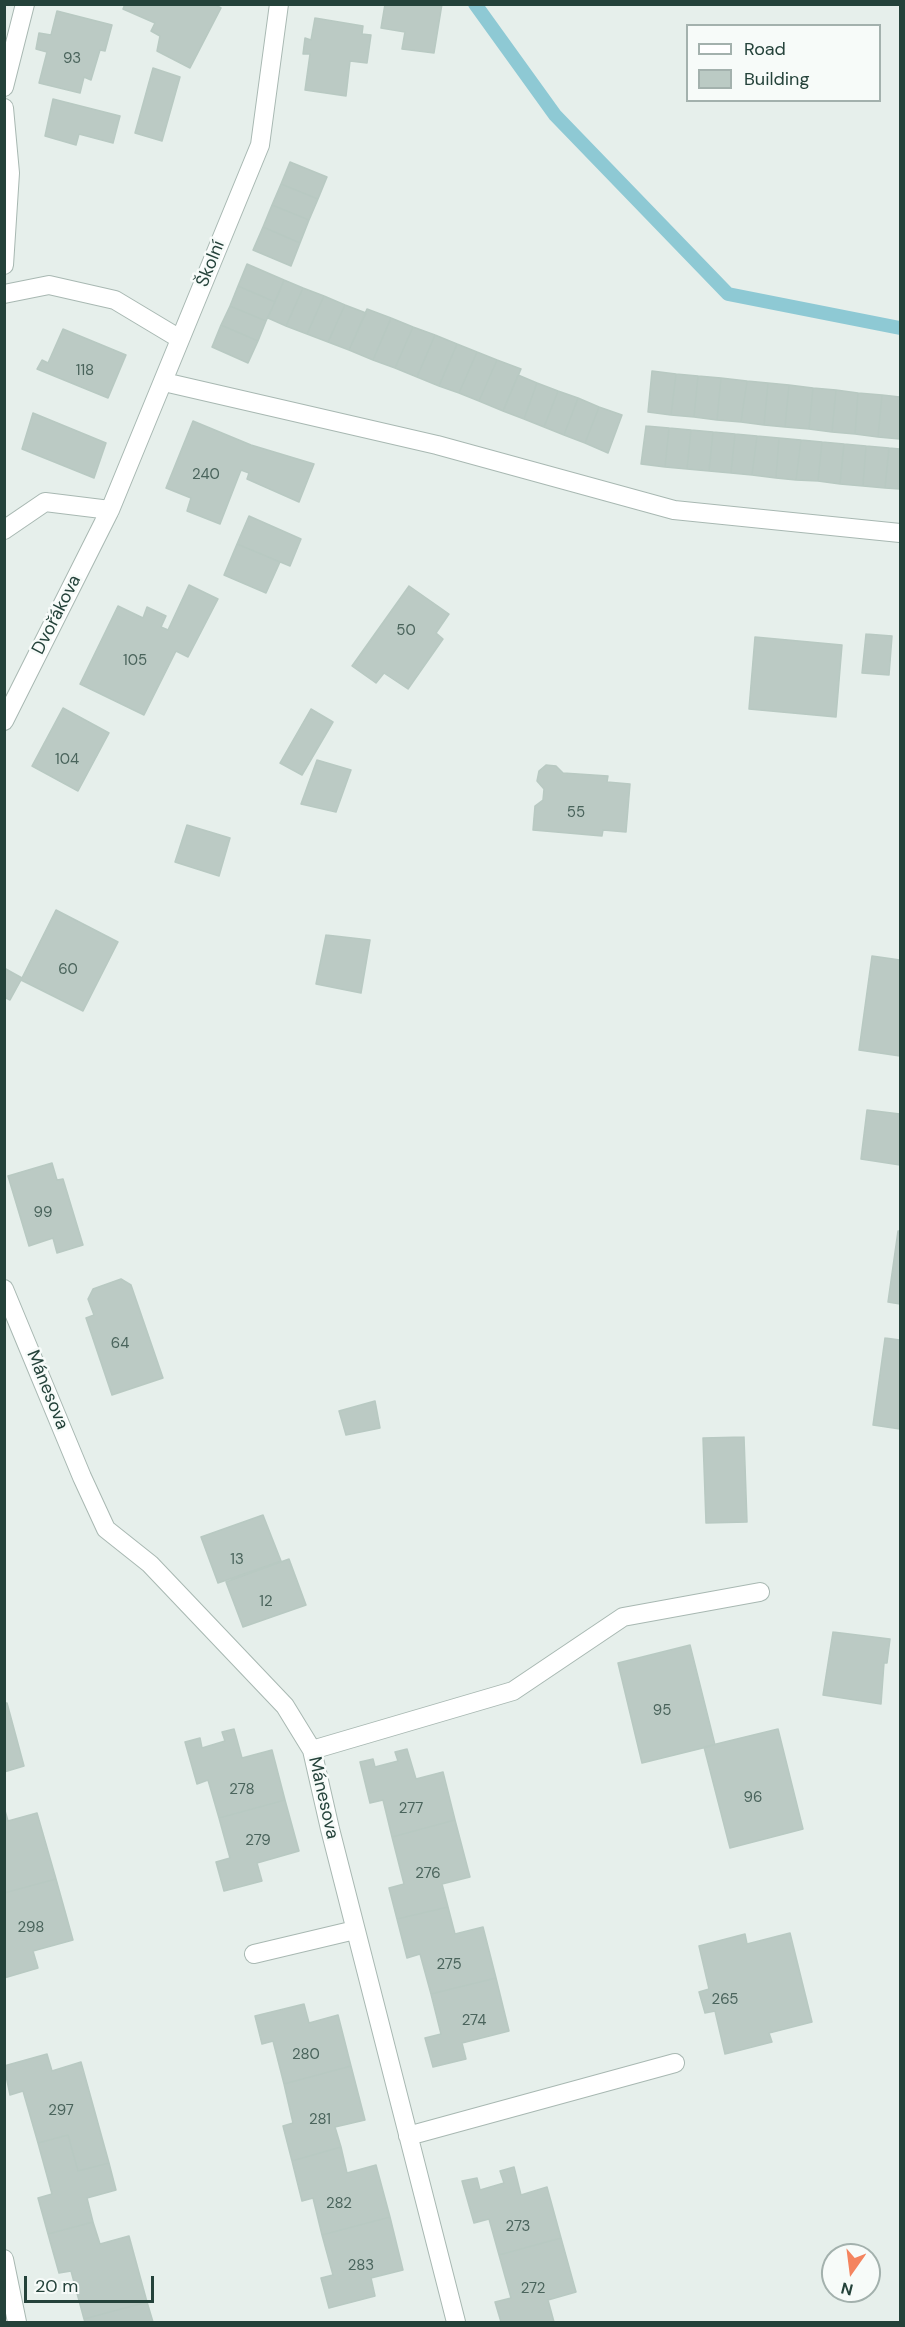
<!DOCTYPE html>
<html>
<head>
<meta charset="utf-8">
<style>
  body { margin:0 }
  #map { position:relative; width:905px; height:2327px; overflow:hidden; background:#e6efeb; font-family:"DM Sans",sans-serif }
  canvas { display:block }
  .frame { position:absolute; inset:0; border:6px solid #24423a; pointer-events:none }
  .legend { position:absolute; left:686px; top:24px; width:195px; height:78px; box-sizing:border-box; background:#f7fbf9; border:2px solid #a3b1ad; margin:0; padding:8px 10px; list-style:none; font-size:18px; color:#24423a }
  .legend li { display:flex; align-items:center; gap:12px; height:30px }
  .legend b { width:30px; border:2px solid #a3b1ad }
  .north { position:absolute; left:821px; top:2243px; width:60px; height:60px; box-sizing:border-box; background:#f7fbf9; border:2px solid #a3b1ad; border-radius:50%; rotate:194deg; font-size:16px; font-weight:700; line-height:24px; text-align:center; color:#24423a }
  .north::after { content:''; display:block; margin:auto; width:21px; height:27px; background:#f4845f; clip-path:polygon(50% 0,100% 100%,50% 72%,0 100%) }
  .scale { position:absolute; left:24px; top:2276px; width:130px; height:27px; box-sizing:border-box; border:3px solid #24423a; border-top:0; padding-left:8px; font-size:18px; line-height:21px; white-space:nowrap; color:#24423a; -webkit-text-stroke:4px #f7fbf9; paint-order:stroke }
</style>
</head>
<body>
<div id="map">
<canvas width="905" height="2327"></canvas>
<div class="frame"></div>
<ul class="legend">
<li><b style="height:8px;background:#fff"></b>Road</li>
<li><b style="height:16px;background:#bbcac4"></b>Building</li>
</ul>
<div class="north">N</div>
<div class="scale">20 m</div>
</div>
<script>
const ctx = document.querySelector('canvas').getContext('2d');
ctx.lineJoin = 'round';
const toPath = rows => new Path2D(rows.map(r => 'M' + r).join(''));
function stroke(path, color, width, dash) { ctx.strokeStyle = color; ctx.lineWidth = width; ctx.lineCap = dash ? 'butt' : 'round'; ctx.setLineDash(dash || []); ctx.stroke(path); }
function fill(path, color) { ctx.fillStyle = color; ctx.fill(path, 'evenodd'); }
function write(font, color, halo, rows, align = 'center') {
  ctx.font = font + ' "DM Sans",sans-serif'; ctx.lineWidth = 5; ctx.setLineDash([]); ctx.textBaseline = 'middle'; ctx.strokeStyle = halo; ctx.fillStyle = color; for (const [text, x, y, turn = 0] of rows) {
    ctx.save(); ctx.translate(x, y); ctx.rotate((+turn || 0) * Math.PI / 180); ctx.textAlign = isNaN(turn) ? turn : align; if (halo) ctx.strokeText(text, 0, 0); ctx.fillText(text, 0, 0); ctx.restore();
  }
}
stroke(toPath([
  [475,4,555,115,728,294,900,328]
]), '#8ec9d4', 14);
const building = toPath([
  [125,4,214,4,221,8,190,68,157,51,160,36,151,31,155,23,123,9,125,4],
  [385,4,442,4,434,53,402,49,405,32,381,28,385,4],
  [57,11,112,25,105,51,100,50,91,80,84,77,80,93,39,83,47,52,36,49,39,33,51,35,57,11],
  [315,18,363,26,362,34,371,35,367,63,350,61,346,96,305,90,310,54,303,54,305,38,311,40,315,18],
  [153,68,180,77,162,141,135,133,153,68],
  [53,99,120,116,113,143,79,134,76,145,45,136,53,99],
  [290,162,327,177,318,199,281,184,290,162],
  [281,184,318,199,309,220,272,205,281,184],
  [272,205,309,220,300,243,263,227,272,205],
  [263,227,300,243,291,266,253,250,263,227],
  [247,264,284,280,275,302,238,286,247,264],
  [284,280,303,288,286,326,268,318,284,280],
  [238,286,275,302,266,321,230,306,238,286],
  [303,288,324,296,307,334,286,326,303,288],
  [324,296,345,305,328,342,307,334,324,296],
  [345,305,366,313,349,350,328,342,345,305],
  [230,306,266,321,258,341,221,325,230,306],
  [367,309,391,318,373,360,349,350,367,309],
  [391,318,413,327,395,368,373,360,391,318],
  [221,325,258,341,248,363,212,347,221,325],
  [413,327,435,335,417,377,395,368,413,327],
  [63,329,126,355,108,398,37,369,42,360,48,363,63,329],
  [435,335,457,344,439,386,417,377,435,335],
  [457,344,477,352,459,393,439,386,457,344],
  [477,352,497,360,479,401,459,393,477,352],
  [497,360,521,369,503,411,479,401,497,360],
  [652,371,676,374,671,415,648,412,652,371],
  [676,374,698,376,694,417,671,415,676,374],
  [518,375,537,383,524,419,503,411,518,375],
  [698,376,721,378,717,420,694,417,698,376],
  [721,378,747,381,741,422,717,420,721,378],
  [747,381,768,383,764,425,741,422,747,381],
  [537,383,558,391,544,427,524,419,537,383],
  [768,383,789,385,785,427,764,425,768,383],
  [789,385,813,388,809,429,785,427,789,385],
  [813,388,836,390,832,432,809,429,813,388],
  [836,390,858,393,855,434,832,432,836,390],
  [558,391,578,398,564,435,544,427,558,391],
  [858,393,882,395,878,437,855,434,858,393],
  [882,395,900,397,900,439,878,437,882,395],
  [578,398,599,407,585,443,564,435,578,398],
  [599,407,622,415,608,453,585,443,599,407],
  [33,413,106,443,94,478,22,449,33,413],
  [193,421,251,445,314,464,299,502,247,479,249,473,241,470,220,524,187,511,191,498,166,488,193,421],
  [646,426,669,428,665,467,641,464,646,426],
  [669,428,691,430,687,469,665,467,669,428],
  [691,430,713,432,709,471,687,469,691,430],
  [713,432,735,434,731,473,709,471,713,432],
  [735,434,757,436,752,475,731,473,735,434],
  [757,436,779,438,776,478,752,475,757,436],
  [779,438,801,440,796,480,776,478,779,438],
  [801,440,822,442,818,481,796,480,801,440],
  [822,442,844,444,840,484,818,481,822,442],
  [844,444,866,446,863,486,840,484,844,444],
  [866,446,889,448,885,488,863,486,866,446],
  [889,448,900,449,900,489,885,488,889,448],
  [249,516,301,539,290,566,237,544,249,516],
  [237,544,280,562,266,593,224,575,237,544],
  [189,585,218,599,188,657,176,651,144,715,80,684,118,606,143,618,147,607,166,616,161,627,168,630,189,585],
  [409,586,449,614,436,633,443,639,408,689,384,673,376,683,352,666,409,586],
  [866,634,892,636,889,675,862,673,866,634],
  [755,637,842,645,836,717,749,709,755,637],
  [63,708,109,733,78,791,32,766,63,708],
  [311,709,333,722,302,775,280,763,311,709],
  [317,760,351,770,336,812,301,804,317,760],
  [546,765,556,766,563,773,608,776,607,782,630,784,626,832,603,830,602,836,533,830,535,806,543,800,544,789,537,781,539,771,546,765],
  [187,825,230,838,219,876,175,862,187,825],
  [56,910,118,942,83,1011,21,980,10,1000,4,997,4,968,22,978,56,910],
  [326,935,370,940,361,993,316,984,326,935],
  [872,956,900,960,900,1056,859,1050,872,956],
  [867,1110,900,1114,900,1165,861,1159,867,1110],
  [52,1163,57,1180,63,1179,83,1245,57,1253,53,1238,29,1246,8,1176,52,1163],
  [898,1231,900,1231,900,1304,888,1302,898,1231],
  [121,1279,131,1285,163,1378,112,1395,86,1318,94,1315,88,1299,93,1289,121,1279],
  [885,1338,900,1340,900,1429,873,1425,885,1338],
  [375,1401,380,1428,346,1435,339,1411,375,1401],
  [744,1437,747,1522,706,1523,703,1438,744,1437],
  [263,1515,281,1561,218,1583,201,1537,263,1515],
  [289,1559,306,1605,243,1627,226,1582,289,1559],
  [833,1632,890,1639,887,1663,884,1663,881,1704,823,1695,833,1632],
  [690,1645,715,1745,642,1763,618,1663,690,1645],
  [4,1703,7,1703,24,1766,4,1772,4,1703],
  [234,1729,242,1758,272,1750,285,1800,219,1818,208,1780,197,1784,185,1742,200,1738,202,1748,225,1741,222,1732,234,1729],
  [778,1729,803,1829,730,1848,704,1747,778,1729],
  [407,1749,416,1779,443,1772,455,1820,392,1837,383,1800,370,1803,360,1762,373,1759,375,1767,398,1761,395,1752,407,1749],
  [285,1800,299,1851,257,1863,262,1881,224,1891,216,1862,230,1858,219,1818,285,1800],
  [4,1807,8,1821,37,1813,56,1879,4,1893,4,1807],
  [455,1820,470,1877,442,1884,448,1907,397,1919,389,1888,404,1884,392,1837,455,1820],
  [56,1879,73,1940,33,1951,38,1968,4,1978,4,1893,56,1879],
  [448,1907,455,1934,483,1927,496,1978,431,1994,420,1954,407,1958,397,1919,448,1907],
  [790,1933,812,2022,769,2033,772,2042,725,2054,715,2011,705,2013,699,1992,709,1989,699,1946,745,1934,747,1944,790,1933],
  [496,1978,509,2031,462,2043,466,2059,433,2067,425,2038,441,2034,431,1994,496,1978],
  [304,2004,309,2023,338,2015,351,2066,284,2084,273,2041,262,2044,255,2016,304,2004],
  [47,2054,52,2071,81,2062,109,2163,78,2171,68,2135,38,2143,23,2091,10,2095,4,2066,47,2054],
  [351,2066,365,2120,335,2127,341,2147,292,2161,283,2126,293,2123,284,2084,351,2066],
  [68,2135,78,2171,109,2163,116,2190,87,2198,93,2222,48,2234,38,2198,52,2194,38,2143,68,2135],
  [341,2147,347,2173,376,2165,390,2217,322,2235,313,2198,302,2201,292,2161,341,2147],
  [514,2167,521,2195,547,2187,561,2238,499,2255,489,2219,474,2223,462,2181,477,2178,480,2190,504,2183,500,2171,514,2167],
  [390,2217,403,2270,371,2278,375,2296,329,2308,321,2278,333,2275,322,2235,390,2217],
  [93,2222,100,2244,129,2236,147,2302,84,2319,71,2271,59,2273,48,2234,93,2222],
  [561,2238,576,2292,548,2300,554,2322,501,2322,495,2302,511,2298,499,2255,561,2238],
  [147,2302,153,2322,85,2322,84,2319,147,2302]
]);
fill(building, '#bbcac4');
stroke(building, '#b8c9c2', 1.5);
const minor = toPath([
  [4,87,25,4],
  [4,108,10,173,4,265],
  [4,294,49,285,115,300,180,339],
  [164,382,437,445,674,510,900,533],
  [4,530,45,502,110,510],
  [4,721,110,510,260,145,279,4],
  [4,1289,82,1477,106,1529,150,1564,285,1706,312,1750,330,1829,456,2322],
  [312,1750,513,1691,623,1617,760,1592],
  [254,1954,355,1930],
  [408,2136,675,2063],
  [4,2259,17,2322]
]);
stroke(minor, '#a8b8b2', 20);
stroke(minor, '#fff', 18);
write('15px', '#4a645c', null, [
  ["93",72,59],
  ["118",85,371],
  ["240",206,475],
  ["50",406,631],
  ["105",135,661],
  ["104",67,760],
  ["55",576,813],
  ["60",68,970],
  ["99",43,1213],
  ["64",120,1344],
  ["13",237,1560],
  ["12",266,1602],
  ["95",662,1711],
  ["278",242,1790],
  ["96",753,1798],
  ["277",411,1809],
  ["279",258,1841],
  ["276",428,1874],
  ["298",31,1928],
  ["275",449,1965],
  ["265",725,2000],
  ["274",474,2021],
  ["280",306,2055],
  ["297",61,2111],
  ["281",320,2120],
  ["282",339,2204],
  ["273",518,2227],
  ["283",361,2266],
  ["272",533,2289]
]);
write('18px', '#24423a', '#f7fbf9', [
  ["Školní",211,264,-68],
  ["Dvořákova",57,615,-63],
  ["Mánesova",47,1390,68],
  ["Mánesova",323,1798,77]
]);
</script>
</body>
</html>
